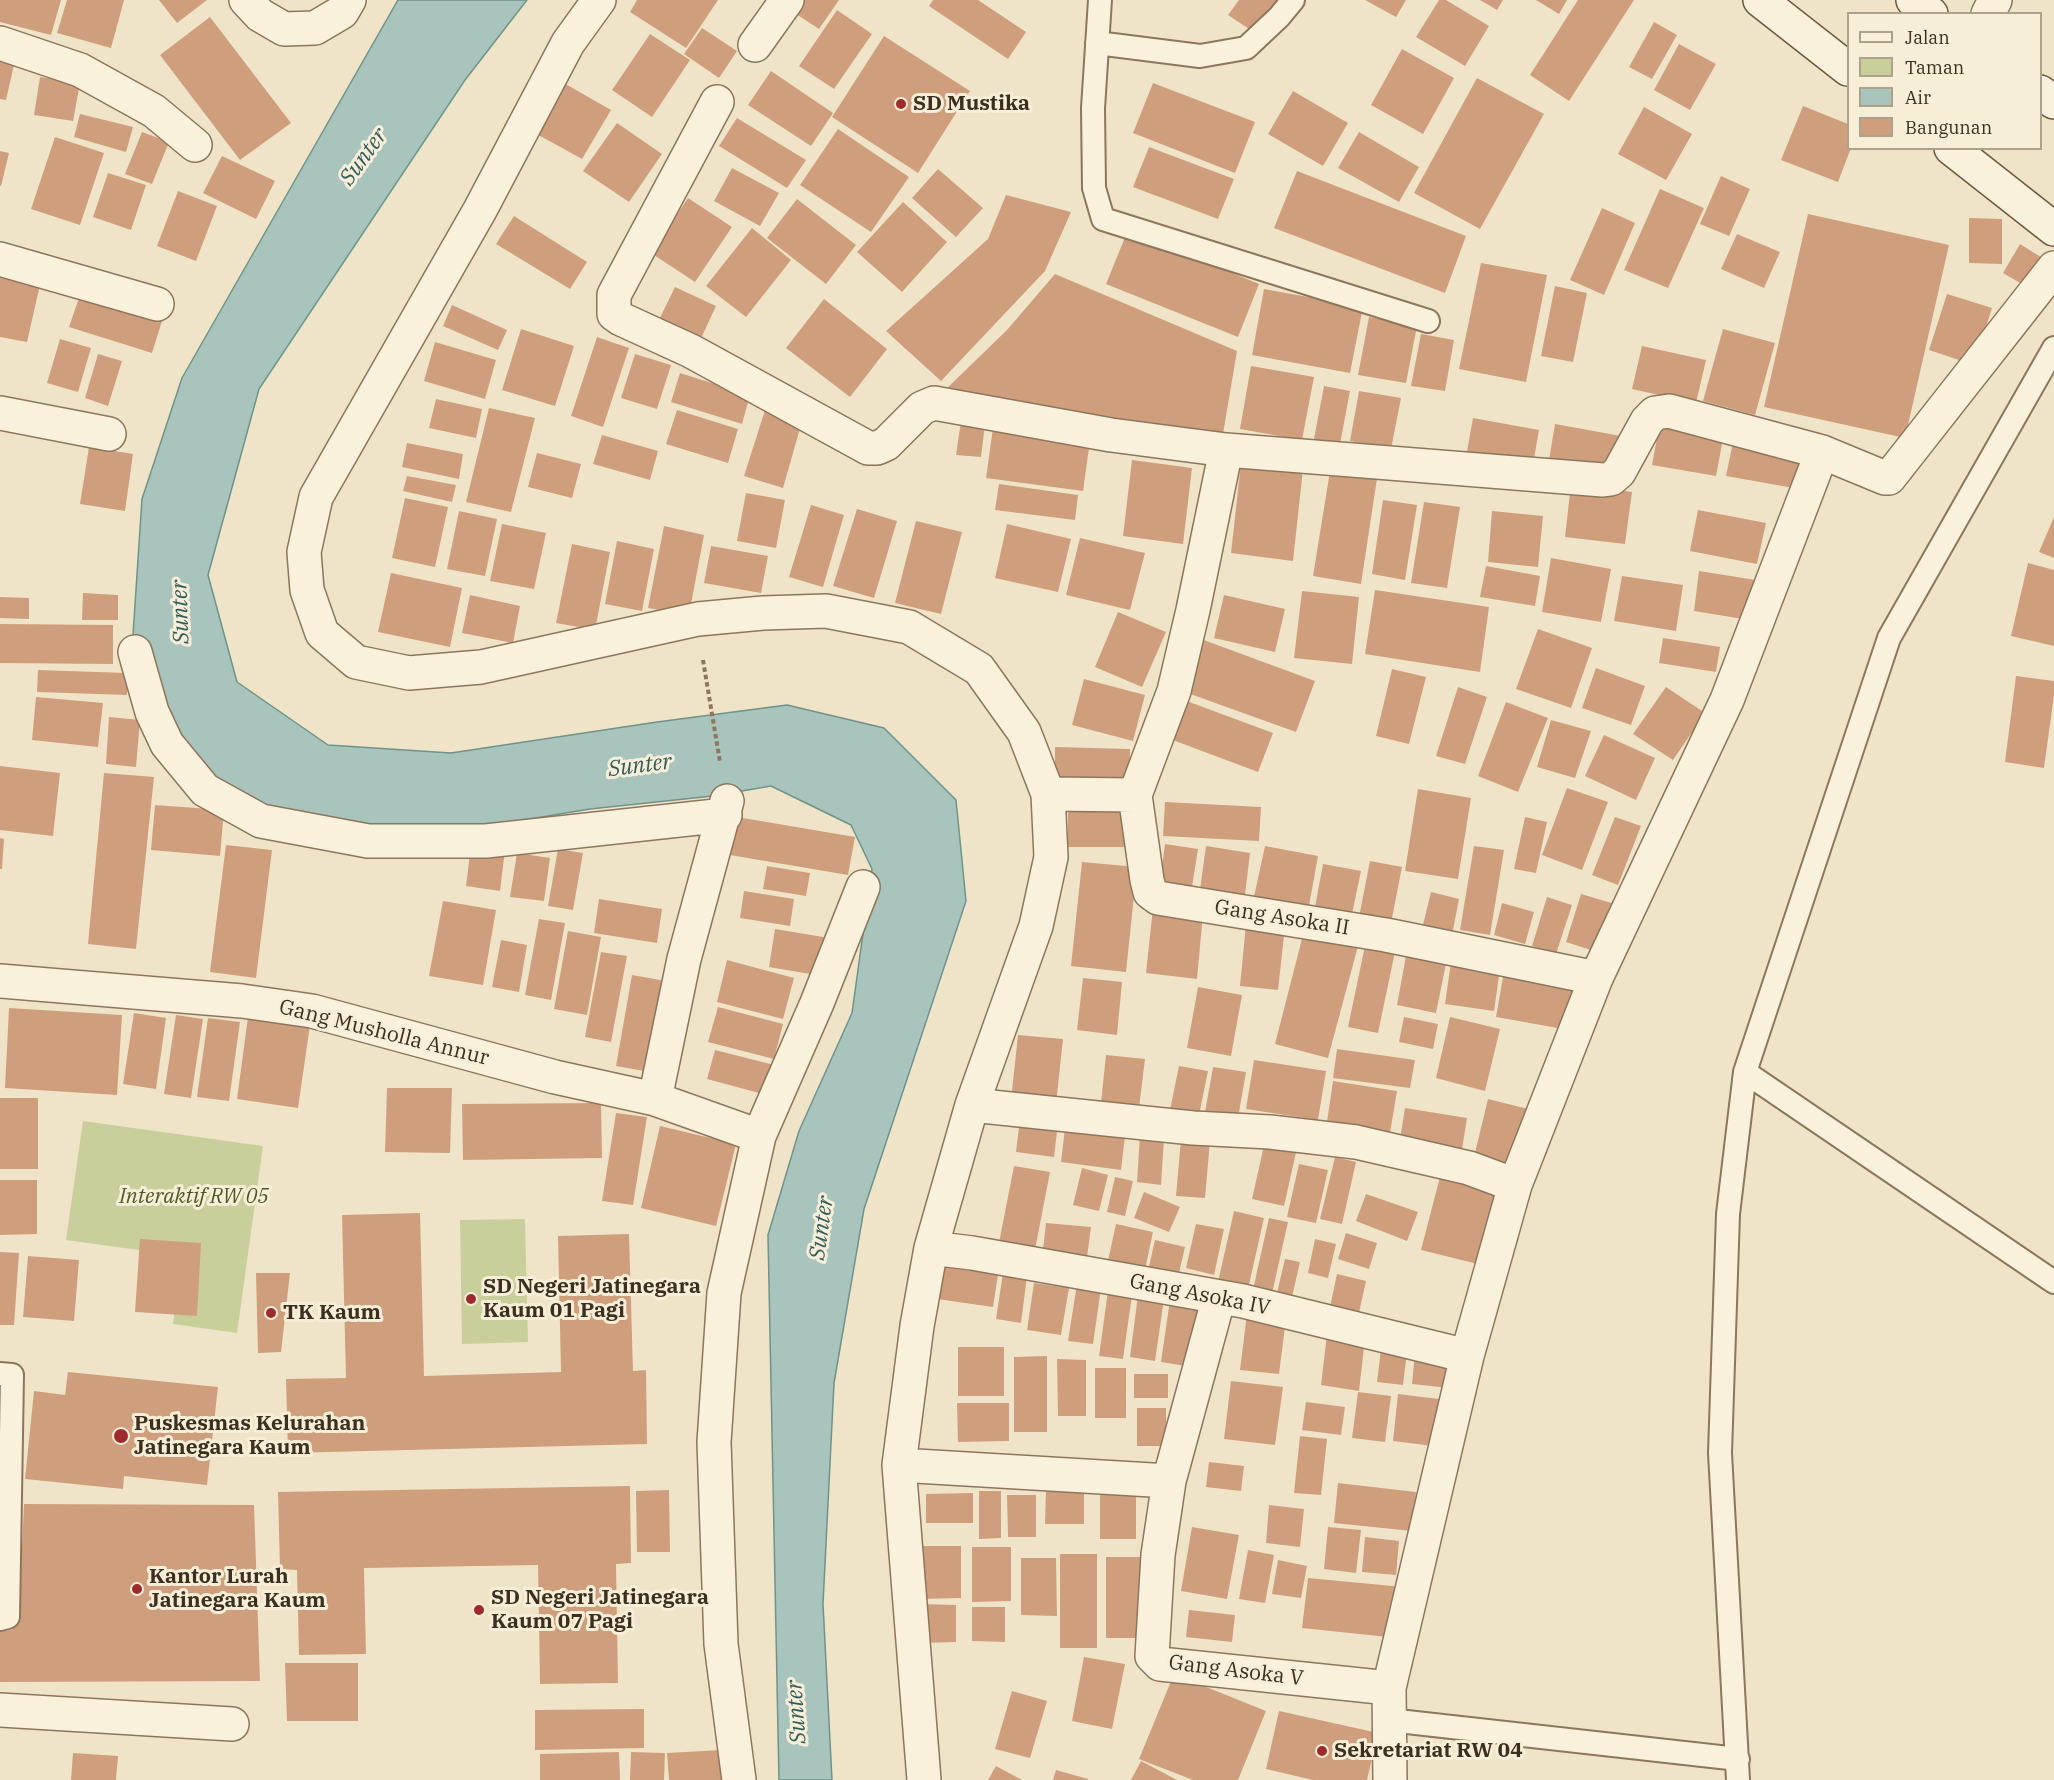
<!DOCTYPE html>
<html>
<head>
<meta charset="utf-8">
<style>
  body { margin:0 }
  #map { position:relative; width:2054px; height:1780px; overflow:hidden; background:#f0e4c8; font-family:"IBM Plex Serif",serif }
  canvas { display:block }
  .legend { position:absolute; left:1847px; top:12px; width:195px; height:138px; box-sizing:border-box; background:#f7eed8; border:2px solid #ada18e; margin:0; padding:8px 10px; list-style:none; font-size:18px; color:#3d2e20 }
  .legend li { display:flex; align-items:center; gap:12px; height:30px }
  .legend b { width:30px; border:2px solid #ada18e }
</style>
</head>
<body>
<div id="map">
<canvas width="2054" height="1780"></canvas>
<ul class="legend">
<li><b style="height:8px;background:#faf1dc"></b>Jalan</li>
<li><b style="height:16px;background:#c9cf9b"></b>Taman</li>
<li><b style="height:16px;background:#a9c4bc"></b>Air</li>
<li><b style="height:16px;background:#cf9f7d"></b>Bangunan</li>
</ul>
</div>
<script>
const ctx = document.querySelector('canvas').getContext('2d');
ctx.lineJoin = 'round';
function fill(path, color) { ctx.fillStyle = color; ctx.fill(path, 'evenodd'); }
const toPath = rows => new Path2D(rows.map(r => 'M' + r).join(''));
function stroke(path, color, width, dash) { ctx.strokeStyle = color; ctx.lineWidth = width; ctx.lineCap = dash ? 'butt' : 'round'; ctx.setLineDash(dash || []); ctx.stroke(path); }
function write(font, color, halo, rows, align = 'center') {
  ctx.font = font + ' "IBM Plex Serif",serif'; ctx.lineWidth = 6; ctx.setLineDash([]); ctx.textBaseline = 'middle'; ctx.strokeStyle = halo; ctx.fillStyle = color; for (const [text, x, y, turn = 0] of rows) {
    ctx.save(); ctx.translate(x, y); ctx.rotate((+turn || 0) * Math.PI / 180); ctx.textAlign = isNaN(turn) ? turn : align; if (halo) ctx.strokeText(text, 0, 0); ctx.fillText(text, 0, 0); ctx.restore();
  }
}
fill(toPath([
  [83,1121,263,1146,237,1333,173,1324,182,1256,66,1240],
  [525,1219,528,1342,462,1344,460,1220]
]), '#c9cf9b');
const water = toPath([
  [398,0,527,0,465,80,259,389,208,575,237,682,328,745,451,753,657,722,787,705,884,728,956,800,966,901,864,1209,834,1383,823,1604,832,1780,779,1780,768,1235,799,1131,852,1013,872,869,851,825,771,786,713,796,590,809,445,833,305,819,238,795,179,755,133,635,142,499,182,378,398,0]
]);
fill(water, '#a9c4bc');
stroke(water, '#6f938a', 1.5);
fill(toPath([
  [0,0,61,0,51,35,0,22],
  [67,0,124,0,111,48,57,33],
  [159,0,207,0,177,23],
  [637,0,718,0,686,48,630,12],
  [792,0,839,0,819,29,787,8],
  [933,0,978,0,1026,32,1008,59,929,6],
  [1239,0,1280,0,1255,33,1228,15],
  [1365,0,1406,0,1396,17],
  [1439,0,1446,0,1489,26,1465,66,1416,37],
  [1480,0,1503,0,1497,10],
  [1536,0,1567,0,1559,14],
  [1578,0,1634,0,1569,101,1530,75],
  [837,10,872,34,834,89,799,66],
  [210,17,291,123,240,160,160,55],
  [1654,22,1677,35,1652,79,1629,67],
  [702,28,737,51,719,78,684,54],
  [650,34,690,60,652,117,612,90],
  [884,36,970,91,918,173,832,117],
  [1679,44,1716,64,1690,110,1654,90],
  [1402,49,1454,78,1423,134,1371,105],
  [0,62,14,65,6,100,0,99],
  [771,71,833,113,811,146,748,105],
  [40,77,80,83,73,121,34,115],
  [1477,78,1544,114,1480,229,1414,193],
  [562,82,611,110,582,159,533,132],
  [1153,83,1255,122,1235,173,1133,133],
  [1293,91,1348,123,1323,166,1268,134],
  [1803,106,1848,124,1848,148,1851,148,1838,182,1781,160],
  [1644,107,1692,134,1666,180,1618,154],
  [80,114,133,127,126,152,74,137],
  [737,118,806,160,787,188,719,146],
  [617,123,662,154,629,202,583,171],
  [838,129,909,177,871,232,800,185],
  [142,132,169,142,152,184,125,174],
  [1359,132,1419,167,1399,202,1338,168],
  [55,137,104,153,80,225,31,209],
  [1149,147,1234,179,1218,219,1133,187],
  [0,151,9,153,1,186,0,186],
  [222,156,275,181,256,219,203,193],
  [732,168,779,193,760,226,714,201],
  [938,169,983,208,956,237,912,198],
  [1297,171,1466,236,1445,293,1274,228],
  [108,173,146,185,131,230,93,217],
  [1721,176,1750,189,1729,236,1700,224],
  [1660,189,1704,208,1668,288,1624,270],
  [178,191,217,206,196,261,157,246],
  [1006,195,1071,212,1045,271,941,381,886,331,988,239],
  [688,198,732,227,695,282,651,253],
  [797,199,856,245,826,284,767,238],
  [903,202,947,242,902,292,857,252],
  [1602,208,1635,223,1604,295,1570,280],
  [1808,214,1949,245,1905,438,1764,407],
  [514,216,587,262,570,289,496,244],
  [1969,218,2002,219,2002,264,1969,263],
  [752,228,791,260,746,317,706,286],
  [1128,230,1259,284,1238,337,1106,284],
  [1737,234,1780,252,1764,288,1721,269],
  [2020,244,2044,259,2027,287,2003,273],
  [1481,263,1547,275,1526,382,1459,369],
  [0,267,42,276,27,342,0,337],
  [1055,274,1237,351,1222,440,942,393,1007,330],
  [1555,286,1587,293,1573,362,1541,356],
  [675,287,716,306,697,347,655,328],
  [1264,289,1363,307,1350,373,1252,355],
  [1947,294,1992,308,1974,365,1929,350],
  [80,295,162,321,152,353,69,327],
  [824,299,887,349,850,397,786,348],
  [452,305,507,330,498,350,443,326],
  [1369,317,1417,326,1406,383,1358,375],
  [521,329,574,346,555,406,502,390],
  [1723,329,1775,343,1755,415,1703,401],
  [1421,334,1454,340,1445,391,1411,386],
  [597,337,629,348,603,427,571,416],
  [60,339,91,348,78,392,47,383],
  [435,342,496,360,485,399,424,381],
  [1642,346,1706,360,1696,403,1632,389],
  [98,354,122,361,108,406,85,398],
  [635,354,671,365,657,409,621,398],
  [1251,366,1314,377,1302,440,1240,429],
  [680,373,750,395,742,424,671,402],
  [1324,386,1350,391,1340,444,1314,439],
  [1359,391,1401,398,1391,449,1350,441],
  [436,399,482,409,476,438,429,428],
  [766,407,803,418,783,488,744,476],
  [489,408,535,418,511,512,466,502],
  [677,410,738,429,728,463,666,444],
  [1473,418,1539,430,1532,470,1466,457],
  [961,421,985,424,981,457,956,455],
  [1555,424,1621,436,1615,472,1549,460],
  [1659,427,1723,439,1716,476,1652,465],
  [993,428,1090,441,1083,491,986,478],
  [602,435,658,451,650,480,593,464],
  [1734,437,1812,451,1805,490,1726,476],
  [407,443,463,454,459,479,402,467],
  [89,447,133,454,125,511,80,504],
  [537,453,581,464,572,498,528,487],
  [1132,460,1192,468,1183,544,1123,536],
  [1241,463,1303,469,1293,561,1231,553],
  [1331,465,1378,472,1361,584,1313,576],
  [407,476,456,485,452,502,403,491],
  [999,484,1078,495,1075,520,995,510],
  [1571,484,1632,492,1625,544,1565,537],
  [746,493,785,500,776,548,737,541],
  [405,498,448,507,435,567,392,558],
  [1383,500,1417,505,1405,580,1372,574],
  [1424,502,1460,507,1447,588,1411,583],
  [811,505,844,515,823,587,789,577],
  [857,509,897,521,874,598,833,586],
  [1698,510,1766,523,1757,564,1690,551],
  [459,511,497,519,485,576,447,569],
  [1492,511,1543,516,1538,567,1488,562],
  [2054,517,2054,558,2039,552],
  [916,521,962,532,941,614,895,603],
  [502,524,546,533,534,589,490,581],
  [1007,524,1071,539,1058,592,995,578],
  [664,526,704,535,689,615,648,608],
  [1080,538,1145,553,1130,610,1066,595],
  [617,541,654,549,642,611,605,604],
  [572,544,610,552,595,630,556,623],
  [711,546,768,556,761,593,704,583],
  [1551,558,1611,569,1601,622,1542,612],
  [2028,563,2054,570,2054,646,2011,636],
  [1486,566,1540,576,1535,606,1480,597],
  [1699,571,1762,581,1755,621,1694,611],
  [391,573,462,588,450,647,378,632],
  [1622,576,1683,585,1676,631,1614,621],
  [1375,590,1489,607,1480,672,1365,654],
  [1302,591,1359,597,1352,664,1294,658],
  [83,593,118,595,118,620,82,620],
  [470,595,520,606,513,643,462,633],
  [1224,595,1285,609,1275,652,1214,638],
  [0,597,29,598,29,619,0,618],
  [1118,612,1166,632,1142,687,1095,667],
  [0,624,113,625,113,664,0,663],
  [1538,629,1592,648,1571,708,1516,689],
  [1663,638,1720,647,1716,672,1659,663],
  [1201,639,1315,681,1296,732,1182,691],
  [1596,668,1645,686,1631,725,1582,708],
  [1392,669,1426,677,1409,744,1376,736],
  [38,670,127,673,127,695,37,692],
  [2016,676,2054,681,2054,695,2044,768,2005,762],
  [1084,679,1145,695,1133,741,1072,725],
  [1458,687,1487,697,1465,764,1436,756],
  [1666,687,1705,713,1673,760,1633,734],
  [36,697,103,703,98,747,32,740],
  [1184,700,1273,733,1258,772,1170,739],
  [1506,702,1548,718,1518,792,1478,776],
  [109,717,140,720,136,767,106,764],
  [1551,720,1591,731,1575,778,1537,767],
  [1604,735,1655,758,1636,800,1585,776],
  [1055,747,1130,749,1129,788,1055,788],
  [0,766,60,773,53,836,0,830],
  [104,773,154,777,136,949,88,944],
  [1567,788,1608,802,1582,870,1542,855],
  [1418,789,1471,798,1458,879,1405,871],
  [1165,802,1261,807,1259,841,1163,836],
  [155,805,224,810,220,856,151,850],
  [1068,805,1127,806,1127,847,1068,847],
  [737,817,855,837,848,875,730,855],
  [1525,817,1547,822,1536,873,1514,869],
  [1615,817,1641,826,1618,885,1592,875],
  [0,838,4,839,2,869,0,869],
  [1165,844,1198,849,1191,893,1159,890],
  [226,845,272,850,256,978,210,972],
  [471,846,505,850,500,891,466,886],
  [1206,846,1250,853,1244,903,1199,897],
  [1265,846,1318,856,1307,917,1252,906],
  [1474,846,1504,850,1490,935,1460,930],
  [558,849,583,853,573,910,548,906],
  [517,853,550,858,544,901,510,897],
  [1370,861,1402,867,1391,923,1359,917],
  [1082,862,1137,867,1126,972,1071,966],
  [1323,864,1361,871,1352,914,1315,907],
  [767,866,810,873,806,896,763,889],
  [744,891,794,899,790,926,740,918],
  [1431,892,1459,899,1452,935,1422,929],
  [1581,894,1615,904,1600,953,1566,942],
  [1547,897,1572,905,1556,954,1532,946],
  [599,899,662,909,657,943,594,933],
  [443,901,496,910,483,985,429,976],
  [1502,903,1534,912,1525,944,1494,935],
  [1153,908,1203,914,1197,979,1146,973],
  [539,919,565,923,551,1000,525,995],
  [1246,924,1285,927,1278,990,1240,986],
  [775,929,829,938,822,976,769,967],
  [568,931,601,937,587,1015,554,1009],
  [1304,931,1358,946,1328,1058,1275,1044],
  [501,940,527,945,519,992,492,987],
  [1366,941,1396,947,1378,1033,1348,1027],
  [1408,945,1448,954,1436,1013,1397,1005],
  [601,952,627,956,611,1042,585,1037],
  [1452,955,1501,962,1494,1011,1445,1004],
  [727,960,794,978,783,1019,717,1002],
  [1505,966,1578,979,1569,1030,1496,1017],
  [632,975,666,981,650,1072,616,1066],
  [1083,978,1122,982,1117,1035,1077,1030],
  [1198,987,1242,995,1231,1056,1187,1048],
  [718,1007,783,1024,774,1059,708,1042],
  [9,1008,122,1015,117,1095,5,1088],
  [134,1013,166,1018,156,1089,123,1084],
  [176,1015,203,1019,191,1098,164,1094],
  [248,1017,310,1025,298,1108,237,1099],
  [1404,1017,1438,1024,1433,1049,1399,1042],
  [1450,1017,1500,1029,1485,1091,1436,1078],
  [208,1018,240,1022,229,1101,197,1097],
  [1018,1035,1063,1039,1056,1104,1011,1100],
  [1337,1049,1415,1060,1410,1088,1333,1078],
  [715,1050,782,1067,774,1097,707,1079],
  [1106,1055,1145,1059,1138,1116,1100,1112],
  [1254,1060,1326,1071,1318,1120,1246,1109],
  [1179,1066,1208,1071,1198,1120,1169,1115],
  [1213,1067,1246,1072,1237,1124,1204,1118],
  [1333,1081,1397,1091,1390,1133,1327,1122],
  [387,1088,452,1088,450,1153,385,1152],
  [0,1098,38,1098,38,1169,0,1169],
  [1488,1099,1532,1110,1518,1167,1474,1157],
  [601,1103,602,1158,463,1160,462,1104],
  [1405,1108,1467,1118,1461,1155,1399,1145],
  [616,1113,647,1117,633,1205,602,1201],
  [1020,1118,1058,1123,1054,1157,1016,1152],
  [660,1126,736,1144,716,1226,641,1208],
  [1065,1128,1125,1136,1121,1170,1061,1162],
  [1140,1135,1164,1138,1161,1185,1137,1182],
  [1181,1139,1210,1141,1205,1198,1176,1196],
  [1265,1141,1297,1148,1284,1206,1252,1199],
  [1335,1157,1356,1162,1342,1224,1320,1219],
  [1299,1164,1328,1170,1316,1223,1287,1217],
  [1014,1166,1050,1172,1033,1260,997,1253],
  [1082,1168,1108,1175,1099,1211,1073,1205],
  [1441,1173,1510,1190,1490,1267,1421,1250],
  [1115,1177,1133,1181,1125,1216,1107,1212],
  [0,1180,37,1180,37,1234,0,1235],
  [1144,1192,1180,1207,1169,1232,1134,1218],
  [1366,1194,1418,1212,1407,1241,1356,1221],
  [1234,1211,1264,1218,1248,1289,1218,1282],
  [420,1213,424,1376,561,1372,558,1236,629,1234,633,1371,646,1370,647,1444,288,1453,286,1379,346,1378,342,1215],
  [1269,1218,1288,1222,1271,1298,1252,1294],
  [1046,1223,1091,1227,1086,1265,1042,1259],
  [1116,1224,1153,1232,1143,1279,1106,1270],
  [1196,1224,1224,1229,1214,1275,1186,1268],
  [1346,1233,1377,1243,1369,1269,1338,1259],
  [140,1239,201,1243,197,1316,135,1312],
  [1315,1239,1336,1244,1328,1278,1308,1273],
  [1155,1240,1185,1247,1177,1282,1147,1275],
  [0,1252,19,1253,14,1325,0,1325],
  [28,1256,79,1260,74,1321,23,1317],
  [943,1259,999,1268,993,1307,937,1299],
  [1285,1259,1300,1262,1292,1297,1277,1293],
  [256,1273,290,1273,281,1352,258,1353],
  [1003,1273,1027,1276,1021,1323,996,1319],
  [1337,1274,1366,1281,1359,1313,1330,1307],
  [1034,1283,1069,1288,1061,1335,1027,1330],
  [1077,1284,1101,1288,1093,1344,1068,1341],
  [1108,1291,1132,1295,1123,1359,1099,1356],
  [1138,1295,1164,1299,1155,1361,1130,1357],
  [1170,1300,1201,1305,1192,1367,1161,1362],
  [1247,1314,1286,1319,1279,1374,1240,1370],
  [1327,1334,1365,1339,1359,1391,1321,1385],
  [1382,1341,1408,1344,1403,1385,1377,1382],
  [958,1347,1004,1347,1004,1396,958,1396],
  [1415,1353,1453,1357,1449,1388,1412,1384],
  [1047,1356,1047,1432,1014,1432,1014,1357],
  [1057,1359,1086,1360,1086,1416,1058,1416],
  [1095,1368,1126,1368,1126,1418,1095,1418],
  [68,1372,218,1387,207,1485,124,1476,123,1489,25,1479,34,1391,65,1395],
  [1134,1374,1168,1374,1168,1398,1134,1398],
  [1231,1381,1283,1387,1275,1445,1224,1439],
  [1358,1392,1391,1396,1385,1442,1352,1438],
  [1398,1394,1439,1399,1433,1446,1393,1441],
  [1306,1402,1345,1407,1341,1435,1302,1430],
  [957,1403,1009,1403,1009,1441,958,1442],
  [1137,1408,1166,1408,1166,1446,1137,1446],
  [1300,1436,1327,1439,1321,1495,1294,1493],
  [1209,1462,1244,1466,1241,1491,1206,1487],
  [1338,1483,1416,1492,1412,1531,1334,1523],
  [630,1486,631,1563,616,1564,618,1683,540,1684,538,1565,364,1568,366,1654,299,1655,297,1570,280,1569,278,1492],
  [1100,1488,1136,1488,1136,1539,1100,1539],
  [1046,1489,1084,1489,1084,1524,1045,1524],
  [669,1490,670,1552,637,1552,636,1491],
  [979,1491,1001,1491,1001,1538,979,1539],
  [973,1493,973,1523,926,1523,926,1494],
  [1007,1495,1036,1495,1036,1537,1008,1537],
  [24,1504,254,1505,260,1681,0,1682,0,1631,12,1630,22,1548],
  [1269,1505,1304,1509,1300,1547,1266,1543],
  [1192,1527,1239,1535,1227,1599,1181,1591],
  [1328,1527,1361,1530,1356,1573,1324,1569],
  [1365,1537,1399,1541,1396,1575,1362,1572],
  [918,1546,961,1546,961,1598,918,1599],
  [972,1547,1011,1547,1011,1601,972,1602],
  [1248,1550,1274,1555,1265,1603,1239,1599],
  [1060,1554,1097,1554,1097,1648,1060,1648],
  [1106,1557,1142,1557,1141,1638,1106,1638],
  [1021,1558,1056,1558,1057,1616,1021,1615],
  [1278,1560,1307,1566,1301,1598,1272,1594],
  [1308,1578,1403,1587,1397,1638,1302,1628],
  [919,1604,956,1605,956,1642,920,1643],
  [972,1607,1005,1607,1005,1642,972,1641],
  [1189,1610,1235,1615,1232,1642,1186,1637],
  [1084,1657,1125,1664,1112,1729,1072,1721],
  [285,1663,358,1663,358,1721,287,1721],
  [1174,1674,1266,1711,1238,1780,1193,1780,1139,1759],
  [1012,1691,1047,1701,1030,1758,995,1749],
  [644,1709,644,1748,535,1750,535,1710],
  [1279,1711,1378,1733,1367,1780,1313,1780,1266,1769],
  [721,1750,723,1780,669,1780,667,1753],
  [619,1752,620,1780,540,1780,540,1754],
  [631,1752,665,1753,664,1780,630,1780],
  [73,1753,118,1756,116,1780,71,1780],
  [1141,1761,1177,1780,1131,1780],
  [996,1766,1022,1780,988,1780],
  [1056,1770,1088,1779,1088,1780,1053,1780]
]), '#cf9f7d');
const lane = toPath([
  [1100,0,1093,108,1094,188,1103,219,1428,321],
  [1097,43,1200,56,1246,48,1279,17,1293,0],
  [1745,1072,2054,1282],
  [0,1374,12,1375,8,1617,0,1619],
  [1389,1720,1738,1759],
  [1738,1780,1720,1453,1728,1214,1745,1072,1889,638,2054,348]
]);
const street = toPath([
  [246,0,260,15,284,29,315,28,342,12,349,0],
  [599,0,568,43,480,210,316,497,304,552,307,590,322,633,356,662,409,673,481,667,698,619,763,613,826,611,909,627,979,669,1024,732,1048,794,1051,857,1036,926,972,1105,931,1248,917,1326,899,1465,924,1780],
  [1988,14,1995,0],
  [0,43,80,70,154,111,195,145],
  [755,45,787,0],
  [717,102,614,295,614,314,621,319,691,351,868,448,877,448,886,444,922,408,934,403,1111,435,1226,450],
  [0,259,157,304],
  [0,413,109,434],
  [135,652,152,712,167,744,205,790,261,821,368,841,486,841,725,815],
  [1048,794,1135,795,1147,880,1150,892,1158,898,1386,935,1596,978],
  [1135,795,1174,691,1193,610,1226,450,1603,480,1611,479,1619,472,1647,421,1655,413,1669,411,1822,452,1885,478,1889,478,2054,268],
  [0,981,242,1001,312,1011,555,1077,655,1099,759,1136],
  [655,1099,684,959,727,801],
  [972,1105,1193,1128,1270,1132,1356,1142,1469,1168,1515,1185],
  [931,1248,972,1253,1243,1301,1467,1356],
  [1219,1297,1169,1481,1158,1555,1152,1656,1160,1664,1389,1688],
  [899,1465,1169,1481],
  [0,1710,232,1724],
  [739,1780,721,1644,714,1442,724,1293,759,1136,817,1003,863,887],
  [1390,1780,1389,1688,1467,1356,1515,1185,1596,978,1727,700,1822,452]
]);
const secondary = toPath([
  [1760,0,1848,69],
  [1913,0,1931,14],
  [2040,92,2054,102],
  [1951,148,2054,229]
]);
stroke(lane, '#8d765c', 26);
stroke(street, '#8d765c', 36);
stroke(secondary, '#6f573f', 36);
stroke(toPath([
  [703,660,720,762]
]), '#8d765c', 4, [4.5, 3]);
stroke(lane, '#faf1dc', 22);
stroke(street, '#faf1dc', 33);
stroke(secondary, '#faf1dc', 33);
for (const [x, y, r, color] of [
  [901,104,6,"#9e2a2b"],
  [471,1299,6,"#9e2a2b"],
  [271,1313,6,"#9e2a2b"],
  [121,1436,8,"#9e2a2b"],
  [137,1589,6,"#9e2a2b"],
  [479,1610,6,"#9e2a2b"],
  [1322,1751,6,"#9e2a2b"]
]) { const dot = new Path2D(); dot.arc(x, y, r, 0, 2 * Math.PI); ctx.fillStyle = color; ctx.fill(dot); stroke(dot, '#f7eed8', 2); }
write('bold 21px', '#3d2e20', '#f7eed8', [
  ["SD Mustika",913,104],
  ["SD Negeri Jatinegara",483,1287],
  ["Kaum 01 Pagi",483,1311],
  ["TK Kaum",283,1313],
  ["Puskesmas Kelurahan",134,1424],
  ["Jatinegara Kaum",134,1448],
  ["Kantor Lurah",149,1577],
  ["Jatinegara Kaum",149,1601],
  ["SD Negeri Jatinegara",491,1598],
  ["Kaum 07 Pagi",491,1622],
  ["Sekretariat RW 04",1334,1751]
], 'left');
write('21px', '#3d2e20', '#f7eed8', [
  ["Gang Asoka II",1282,918,9],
  ["Gang Musholla Annur",384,1033,14],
  ["Gang Asoka IV",1200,1295,11],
  ["Gang Asoka V",1236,1671,7]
]);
write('italic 21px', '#4d5a26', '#f7eed8', [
  ["Interaktif RW 05",194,1197]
]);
write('italic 22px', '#2f5d5a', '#f7eed8', [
  ["Sunter",364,157,-54],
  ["Sunter",181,612,-92],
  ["Sunter",640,766,-7],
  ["Sunter",822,1228,-82],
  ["Sunter",797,1712,-94]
]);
</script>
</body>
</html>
